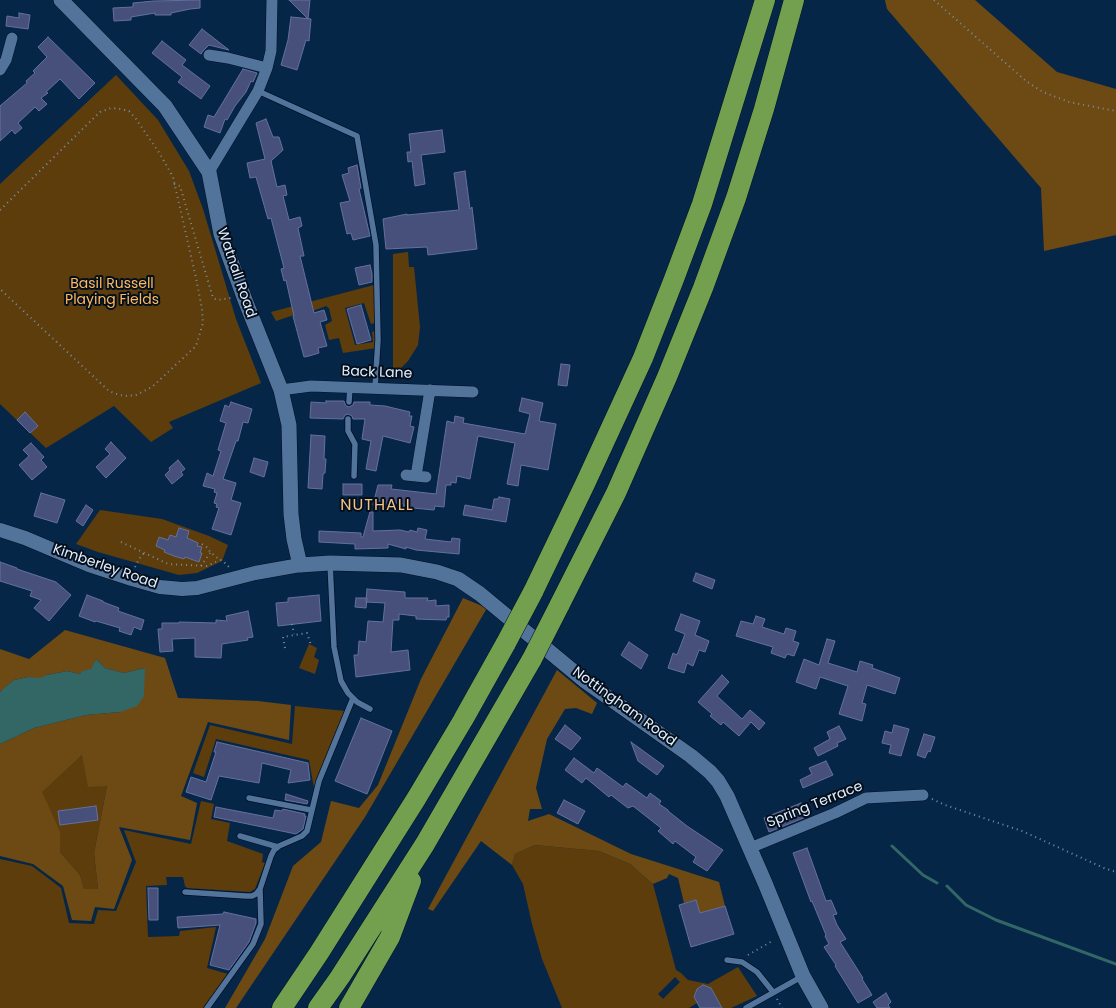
<!DOCTYPE html>
<html>
<head>
<meta charset="utf-8">
<style>
  body { margin:0 }
  canvas { display:block; background:#062648 }
</style>
</head>
<body>
<canvas width="1116" height="1008"></canvas>
<script>
const ctx = document.querySelector('canvas').getContext('2d');
ctx.lineJoin = 'round';
function fill(path, color) { ctx.fillStyle = color; ctx.fill(path, 'evenodd'); }
const toPath = rows => new Path2D(rows.map(r => 'M' + r).join(''));
function stroke(path, color, width, dash) { ctx.strokeStyle = color; ctx.lineWidth = width; ctx.lineCap = dash ? 'butt' : 'round'; ctx.setLineDash(dash || []); ctx.stroke(path); }
function write(font, color, halo, rows, align = 'center') {
  ctx.font = font + ' Poppins,sans-serif'; ctx.lineWidth = 4; ctx.setLineDash([]); ctx.textBaseline = 'middle'; ctx.strokeStyle = halo; ctx.fillStyle = color; for (const [text, x, y, turn = 0] of rows) {
    ctx.save(); ctx.translate(x, y); ctx.rotate((+turn || 0) * Math.PI / 180); ctx.textAlign = isNaN(turn) ? turn : align; if (halo) ctx.strokeText(text, 0, 0); ctx.fillText(text, 0, 0); ctx.restore();
  }
}
fill(toPath([
  [116,75,158,120,189,171,203,209,236,319,261,383,169,422,173,428,151,442,114,406,46,448,0,404,0,184],
  [408,252,409,267,414,267,420,327,418,345,408,361,396,373,393,373,393,254],
  [374,285,375,323,371,324,364,303,345,308,355,345,373,342,372,332,376,331,376,348,343,353,339,338,329,340,325,325,332,321,329,308,326,306,310,312,309,310,276,321,271,312],
  [100,510,162,519,209,536,228,545,222,561,197,573,179,575,98,552,76,544],
  [309,644,317,648,314,657,319,660,315,674,299,668],
  [295,706,345,711,314,788,309,760,216,739,204,777,193,773,210,725,292,744],
  [82,755,107,786,94,853,98,889,84,889,80,875,60,852,60,831,41,792],
  [201,801,214,804,211,819,230,823,227,841,263,854,262,862,265,863,255,889,250,892,187,888,185,886,183,877,166,877,167,885,146,886,148,937,179,936,180,931,216,927,207,968,228,974,203,1008,0,1008,0,859,32,866,61,888,69,923,94,924,98,910,116,911,136,862,124,830,191,844],
  [535,845,599,851,630,864,653,884,676,970,681,973,688,980,708,984,738,967,757,996,731,1008,722,1008,711,988,703,985,697,989,694,996,697,1003,689,1008,562,1008,542,959,532,924,523,884,512,865,515,854],
  [675,977,680,982,663,999,658,994]
]), '#5d3d0b');
fill(toPath([
  [885,0,975,0,1057,72,1116,89,1116,235,1044,251,1041,188,887,9],
  [463,598,487,608,365,817,236,1008,225,1008,265,939,293,866,321,842,331,801,359,808,378,785,421,679],
  [65,630,165,658,178,698,258,701,291,705,289,740,208,722,181,796,197,803,190,840,119,827,132,860,114,909,95,907,91,921,72,920,63,886,33,864,0,856,0,744,34,728,86,715,120,712,145,668,124,673,105,668,96,659,91,670,83,671,80,674,67,671,47,675,40,679,28,677,14,680,0,692,0,649,29,659],
  [82,755,88,787,107,786,94,853,98,889,84,889,80,875,60,852,60,831,42,792],
  [557,670,597,703,592,714,576,708,565,709,547,739,536,788,542,809,530,809,528,821,549,814,631,854,719,882,725,906,700,913,696,900,684,903,678,878,669,874,667,878,653,884,630,864,599,851,535,845,515,854,512,865,481,841,433,911,428,909]
]), '#6d4a13');
fill(toPath([
  [96,659,105,668,124,673,145,668,144,696,137,706,120,712,86,715,34,728,0,744,0,692,3,689,14,680,28,677,40,678,47,675,67,671,80,674,82,671,91,669]
]), '#336765');
stroke(toPath([
  [892,846,923,875,937,883],
  [947,886,966,905,996,920,1116,964]
]), '#336765', 3);
const building = toPath([
  [200,0,200,8,190,9,171,13,171,15,155,15,155,13,131,17,131,20,114,21,113,8,133,7,133,3,154,1,200,0],
  [289,0,310,0,308,19,289,0],
  [19,13,30,15,28,29,6,26,7,16,19,18,19,13],
  [291,17,311,19,309,41,306,40,297,70,281,65,288,40,291,17],
  [202,29,229,50,209,45,203,51,201,54,189,45,202,29],
  [48,37,95,83,79,99,60,79,46,92,48,93,41,98,47,104,39,111,35,107,18,123,22,128,15,134,12,130,0,141,0,106,27,83,26,81,35,73,33,71,47,57,38,47,48,37],
  [162,41,186,60,182,65,210,86,201,99,178,82,182,77,152,53,162,41],
  [243,69,257,73,253,82,251,81,246,92,235,106,227,120,225,119,220,133,204,127,208,115,214,117,243,69],
  [266,119,273,137,279,137,283,150,271,161,277,187,285,185,287,195,283,196,289,220,300,217,302,226,298,228,304,256,300,256,314,313,324,310,327,320,320,322,327,346,318,348,319,353,309,356,304,357,293,316,294,316,286,280,284,281,281,269,284,268,271,218,268,219,256,177,250,178,247,163,265,159,256,123,266,119],
  [442,130,445,152,421,155,425,184,415,186,412,161,408,162,407,152,411,152,409,134,442,130],
  [357,165,361,188,359,189,370,236,353,240,351,233,347,234,340,203,350,201,342,175,349,173,348,168,357,165],
  [465,171,470,209,472,207,477,249,428,255,427,247,386,249,383,219,407,214,407,215,459,210,454,173,465,171],
  [370,265,372,274,372,282,359,285,355,268,370,265],
  [361,305,371,340,357,344,347,309,361,305],
  [561,364,570,365,567,386,558,385,561,364],
  [522,398,543,403,539,421,556,424,548,470,521,465,518,486,507,484,515,443,478,436,470,479,457,476,456,483,451,482,451,485,446,485,444,507,435,506,434,510,403,507,404,504,388,502,386,509,373,505,378,485,392,485,391,489,436,494,447,421,454,423,455,416,464,418,463,423,525,434,530,414,519,411,522,398],
  [326,401,344,401,346,406,349,407,353,405,354,402,370,402,370,405,385,406,410,412,409,416,412,416,410,426,414,427,410,443,383,436,376,471,366,469,371,441,362,439,365,419,353,419,352,416,348,414,345,415,343,419,310,418,311,402,326,403,326,401],
  [231,402,252,409,248,423,243,422,238,441,236,441,223,479,236,483,231,500,241,503,231,535,212,529,219,508,216,507,217,504,214,503,217,493,214,492,215,489,203,486,207,473,213,476,221,451,218,450,226,423,220,421,225,405,229,407,231,402],
  [25,412,38,426,30,433,17,420,25,412],
  [311,435,325,436,324,459,326,459,325,473,323,474,322,489,308,488,311,435],
  [111,442,126,458,106,478,96,467,110,454,105,449,111,442],
  [31,443,44,457,41,460,47,467,32,480,19,465,29,456,23,450,31,443],
  [254,458,268,462,264,477,250,472,254,458],
  [178,460,185,469,181,472,183,475,172,484,165,475,170,470,169,468,178,460],
  [343,484,362,484,362,495,343,495,343,484],
  [41,493,65,500,57,523,34,516,41,493],
  [499,497,510,499,506,522,463,515,465,505,492,510,494,499,498,499,499,497],
  [86,505,93,510,83,526,76,521,86,505],
  [370,512,373,512,373,531,400,530,409,532,410,530,417,532,418,528,427,530,425,539,451,542,452,538,460,539,459,554,416,550,406,547,406,549,388,544,388,548,355,549,355,544,319,542,319,531,361,533,361,537,363,537,370,512],
  [179,528,189,531,187,538,198,543,197,546,202,547,200,553,202,553,199,562,185,557,184,559,174,556,164,552,165,550,156,546,159,537,168,540,170,535,176,537,179,528],
  [0,562,17,568,17,569,56,582,71,595,49,621,34,608,41,600,30,596,32,591,0,581,0,562],
  [696,573,715,580,712,589,693,581,696,573],
  [367,589,405,592,405,598,428,598,427,601,436,600,436,606,449,605,449,617,447,617,446,620,416,619,416,616,399,614,399,620,393,620,391,652,408,650,410,670,356,677,354,655,358,655,359,641,366,642,368,621,383,622,385,603,366,602,367,589],
  [87,595,103,601,103,602,119,608,118,611,144,620,141,630,134,627,131,635,119,631,120,628,96,621,95,622,79,616,87,595],
  [319,595,321,621,278,626,276,603,288,602,288,598,319,595],
  [356,598,367,598,366,608,355,607,356,598],
  [248,611,253,637,247,638,248,640,222,644,221,658,195,657,195,638,172,639,173,651,160,652,158,629,162,629,162,623,179,623,179,622,216,623,216,620,227,621,226,616,248,611],
  [681,614,700,621,695,635,709,641,705,652,699,650,693,666,687,663,684,673,668,668,673,653,677,655,685,634,675,630,681,614],
  [756,616,765,619,762,627,784,634,786,628,796,631,793,641,799,643,794,656,787,654,785,658,771,653,773,647,736,636,741,621,753,624,756,616],
  [827,639,835,641,828,663,857,672,860,661,873,665,872,668,900,678,895,694,867,685,862,703,866,704,862,721,839,714,848,686,820,677,816,689,796,682,804,659,819,665,827,639],
  [629,642,648,655,641,669,621,655,629,642],
  [722,675,729,682,717,696,742,719,750,710,765,723,759,730,751,722,739,736,723,722,721,725,710,716,712,714,698,702,722,675],
  [361,718,392,731,367,794,335,781,361,718],
  [565,725,581,738,571,750,555,739,565,725],
  [894,725,909,729,901,756,889,753,891,745,882,743,885,731,892,733,894,725],
  [839,726,846,739,837,743,838,746,818,756,814,748,830,739,827,732,839,726],
  [924,734,935,737,930,752,928,751,925,758,917,755,924,734],
  [217,742,308,763,310,780,288,783,291,770,262,763,259,783,219,776,211,800,186,792,191,777,206,782,216,752,214,752,217,742],
  [631,742,664,766,657,775,638,761,631,742],
  [574,758,594,773,597,768,623,787,626,783,647,798,650,793,661,801,659,804,668,810,668,811,687,826,723,850,707,871,693,862,696,857,675,841,673,844,658,831,661,828,633,806,628,808,611,795,609,797,586,778,582,783,565,770,574,758],
  [826,761,833,775,803,788,800,780,812,774,809,768,826,761],
  [286,794,308,801,307,804,285,800,286,794],
  [564,800,585,811,578,824,557,813,564,800],
  [801,803,806,817,769,832,764,818,801,803],
  [96,806,98,820,60,825,58,811,96,806],
  [216,807,273,818,275,810,282,811,283,809,305,814,304,816,306,816,303,829,296,834,214,817,216,807],
  [807,848,826,901,831,900,837,914,833,915,837,925,846,939,840,942,863,978,862,979,872,995,858,1003,835,966,836,965,824,947,829,944,825,936,826,935,812,901,811,902,793,853,807,848],
  [148,888,158,888,158,920,149,920,148,888],
  [696,900,700,913,725,906,734,934,691,947,679,905,696,900],
  [224,912,256,919,256,923,249,942,229,970,210,965,220,925,178,928,177,917,223,914,224,912],
  [703,985,711,988,722,1008,700,1008,694,997,697,989,703,985],
  [886,993,891,1002,888,1005,890,1008,877,1008,873,1002,886,993]
]);
fill(building, '#46507b');
stroke(building, '#64709d', 1);
const service = toPath([
  [258,91,357,136,376,245,378,340,375,388],
  [349,402,350,387],
  [348,419,348,431,355,444,354,476],
  [330,563,334,647,341,681,348,693,357,702,370,709],
  [249,798,311,810],
  [240,836,278,847],
  [185,892,246,896,252,896,256,894,260,889,271,856,274,850,279,846,302,836,307,831,319,781,353,698],
  [727,960,742,962,757,972,773,992],
  [207,1008,253,944,261,924,260,889],
  [746,1008,803,976]
]);
const minor = toPath([
  [209,55,228,58,267,68],
  [0,70,6,60,12,38],
  [209,172,258,91,267,68,271,51,272,0],
  [281,390,311,386,473,392],
  [406,475,426,477],
  [416,476,430,390],
  [750,848,835,813,866,798,923,795]
]);
const tertiary = toPath([
  [0,530,25,538,89,565,132,579,160,587,182,589,197,588,255,573,300,565]
]);
const secondary = toPath([
  [61,0,165,106,209,172,221,234,245,300,281,390,289,425,291,514,294,539,300,565,330,563,401,565,437,572,458,579,480,594,585,681,691,756,710,772,718,781,727,796,765,883,803,976,821,1008]
]);
const motorway = toPath([
  [533,592,585,484,643,358,674,279,702,204,765,0],
  [559,606,616,493,667,377,703,288,736,198,764,109,794,0],
  [282,1008,319,953,416,799,463,720,506,643],
  [318,1008,340,977,425,844,532,659],
  [349,1008,390,937,411,881]
]);
stroke(service, '#000e27', 7);
stroke(minor, '#000e27', 12);
stroke(tertiary, '#000e27', 15);
stroke(secondary, '#000e27', 16);
stroke(motorway, '#000e27', 21);
stroke(toPath([
  [934,0,1026,81,1043,92,1069,102,1116,111],
  [174,184,180,186,213,298,218,300,231,298],
  [0,210,100,112,111,108,121,109,129,111,136,119,160,154,173,177,196,278,202,309,203,323,196,346,152,387,136,395,127,396,119,395,109,391,0,289],
  [121,542,168,564,207,566,220,560],
  [202,544,208,548,210,552,220,560,222,560,230,568],
  [201,566,210,553],
  [135,567,139,559,144,553],
  [292,624,294,634],
  [285,648,283,637,307,633,311,645],
  [932,799,945,805,1022,831,1104,868,1116,872],
  [748,955,774,940],
  [777,999,782,1008]
]), '#798ea5', 2, [1, 4]);
stroke(service, '#52749a', 5.5);
stroke(minor, '#52749a', 11);
stroke(tertiary, '#52749a', 14);
stroke(secondary, '#52749a', 15);
stroke(motorway, '#72a04e', 20);
const motorwayBridge = toPath([
  [506,643,533,592],
  [532,659,559,606]
]);
stroke(motorwayBridge, '#000e27', 21, []);
stroke(motorwayBridge, '#72a04e', 20);
write('14px', '#e3eefb', '#040f1e', [
  ["Watnall Road",236,273,71],
  ["Back Lane",377,373,2],
  ["Kimberley Road",105,567,19],
  ["Nottingham Road",624,707,36],
  ["Spring Terrace",815,805,-22]
]);
write('14px', '#fdb95b', '#040f1e', [
  ["Basil Russell",112,284],
  ["Playing Fields",112,300]
]);
ctx.letterSpacing = '1px';
write('16px', '#f4c281', '#040f1e', [
  ["NUTHALL",377,506]
]);
ctx.letterSpacing = '0px';
</script>
</body>
</html>
